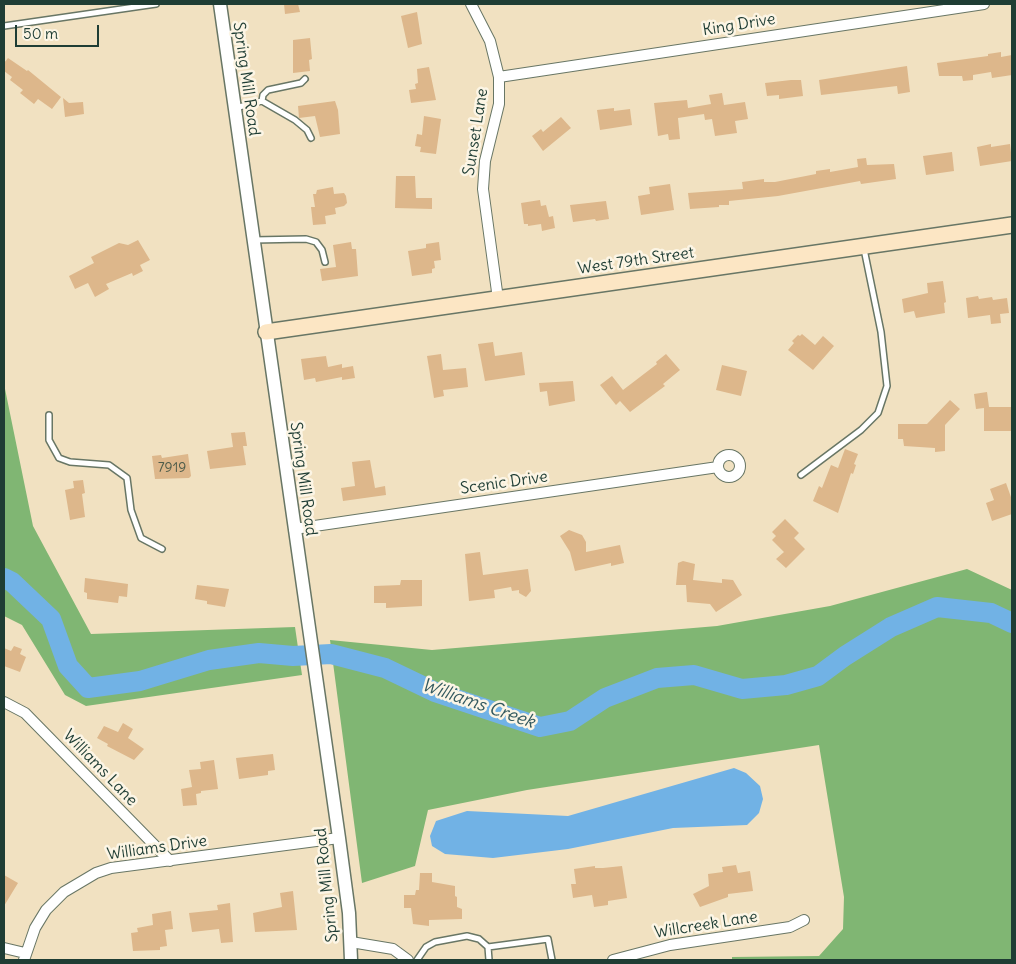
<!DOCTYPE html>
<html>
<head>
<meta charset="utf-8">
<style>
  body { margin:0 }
  #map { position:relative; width:1016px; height:964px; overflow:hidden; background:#f1e1c1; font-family:Delius,sans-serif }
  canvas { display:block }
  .frame { position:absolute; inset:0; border:5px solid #1f3d34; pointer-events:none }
  .scale { position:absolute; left:15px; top:25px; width:84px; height:22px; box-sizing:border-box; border:2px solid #1f3d34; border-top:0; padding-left:6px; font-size:15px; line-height:18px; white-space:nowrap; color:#1f3d34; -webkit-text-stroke:4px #fcf5e5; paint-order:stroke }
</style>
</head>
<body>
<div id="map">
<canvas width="1016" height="964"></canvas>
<div class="frame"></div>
<div class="scale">50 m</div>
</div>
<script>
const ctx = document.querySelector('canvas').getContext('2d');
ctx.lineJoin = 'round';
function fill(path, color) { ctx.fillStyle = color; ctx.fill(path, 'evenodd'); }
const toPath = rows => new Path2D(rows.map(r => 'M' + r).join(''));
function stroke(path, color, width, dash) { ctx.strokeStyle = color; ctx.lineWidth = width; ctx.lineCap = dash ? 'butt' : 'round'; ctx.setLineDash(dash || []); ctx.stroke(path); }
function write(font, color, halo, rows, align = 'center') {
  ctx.font = font + ' Delius,sans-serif'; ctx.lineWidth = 5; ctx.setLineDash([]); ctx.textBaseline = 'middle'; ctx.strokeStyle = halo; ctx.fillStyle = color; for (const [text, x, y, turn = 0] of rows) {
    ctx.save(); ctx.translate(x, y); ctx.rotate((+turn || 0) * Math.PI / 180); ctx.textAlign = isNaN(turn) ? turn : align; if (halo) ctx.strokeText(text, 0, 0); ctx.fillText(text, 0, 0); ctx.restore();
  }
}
fill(toPath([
  [4,384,33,526,91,634,295,627,302,675,86,706,65,695,22,625,4,616],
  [967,569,1012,590,1012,960,732,960,732,957,819,956,843,929,844,897,819,745,527,790,428,810,415,866,362,883,330,640,432,650,717,626,830,606]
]), '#80b673');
fill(toPath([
  [734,768,746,773,760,786,763,799,759,813,747,825,673,828,568,849,493,858,445,854,432,846,430,836,436,821,467,811,568,816]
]), '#71b2e5');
stroke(toPath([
  [4,578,12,582,51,619,68,666,88,688,140,681,209,660,259,653,293,656,331,654,385,668,435,692,540,727,570,721,605,698,657,678,694,675,742,689,786,685,818,676,845,656,891,627,937,607,991,613,1012,623]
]), '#71b2e5', 20);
fill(toPath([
  [284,4,298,4,300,12,285,14],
  [417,12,422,44,408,48,401,16],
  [310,38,312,59,309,60,310,71,293,73,293,40],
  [1001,52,1001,57,1012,55,1012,75,992,78,991,72,973,75,973,80,963,81,962,76,939,76,937,63,988,56,988,54],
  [8,58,27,71,28,70,61,97,52,109,38,99,34,104,20,93,23,90,10,80,12,77,4,71,4,63],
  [907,66,910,92,898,94,897,86,821,95,819,80],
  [429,67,436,100,411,103,409,90,416,89,415,84,418,83,417,69],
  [791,80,801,80,803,96,779,99,779,95,767,96,765,83],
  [722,93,724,105,745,102,748,119,735,121,737,133,715,136,712,119,705,120,704,114,678,118,680,139,669,140,668,134,658,136,654,103,687,100,688,108,711,104,709,95],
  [63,98,69,103,83,102,84,114,65,117],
  [335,101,338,110,340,134,320,137,315,116,299,118,298,106],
  [614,108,614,111,630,109,632,125,600,130,597,110],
  [424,116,441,119,436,154,420,152,421,147,415,146,417,134,422,135],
  [561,117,571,128,543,151,532,136,541,129,543,132],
  [991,144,991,147,1010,144,1012,161,980,166,977,147],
  [952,152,954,171,926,175,923,156],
  [866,158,867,165,894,164,896,179,861,184,860,181,778,196,729,201,729,205,719,205,719,207,690,209,688,193,743,189,742,182,764,179,764,182,775,182,816,174,816,171,830,169,830,172,858,167,857,159],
  [396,176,415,176,416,198,432,198,432,209,395,208],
  [670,184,674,210,641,215,638,196,650,194,649,187],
  [333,187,334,194,344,193,346,196,347,203,344,206,335,208,336,214,325,216,326,224,313,225,311,207,315,207,313,194,316,194,317,190],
  [540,200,541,206,546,205,549,217,553,216,555,228,542,231,541,224,528,226,528,224,524,224,521,203],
  [606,201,609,219,596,221,595,219,573,222,570,205],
  [138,240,150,260,140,265,143,271,133,276,132,273,106,284,109,289,95,297,88,283,75,289,69,276,94,263,91,257,119,243,128,245],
  [351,242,352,249,356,249,358,276,322,281,320,269,336,267,333,245],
  [439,242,441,260,434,261,435,268,432,269,432,273,412,276,408,251,426,248,426,244],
  [943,281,946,302,944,303,945,313,916,318,914,311,904,313,902,299,928,293,927,283],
  [978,296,979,299,992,297,993,300,1007,298,1009,313,1000,314,1001,323,991,324,990,315,968,318,966,298],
  [802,334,815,345,823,336,834,346,813,370,788,350,794,343,792,341,798,335,800,336],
  [493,342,495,356,522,352,525,375,485,381,478,344],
  [441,354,443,370,466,368,468,387,443,390,444,396,434,398,427,356],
  [666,354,680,370,663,384,665,386,630,412,620,401,616,405,600,385,612,376,623,390,657,364,656,362],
  [326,356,328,367,342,364,342,368,353,366,355,378,342,380,342,377,316,382,315,378,304,380,301,359],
  [722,365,747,371,741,396,716,390],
  [573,381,575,401,549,406,547,391,540,392,539,383],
  [987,392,989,407,1012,407,1012,431,984,431,984,408,976,409,974,394],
  [950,400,960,409,945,425,945,451,935,452,935,448,904,446,903,439,898,439,898,424,927,424],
  [245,432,247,446,243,446,246,465,210,469,207,451,233,447,231,433],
  [845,449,858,454,854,464,856,465,853,474,851,473,838,513,813,501,819,486,822,488,831,465,838,468],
  [188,454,191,476,189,478,155,479,152,456,161,455,162,458],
  [370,460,375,488,385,486,386,495,343,501,341,488,355,486,352,462],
  [83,480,85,493,82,494,85,517,70,520,65,490,74,488,73,481],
  [1006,483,1012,500,1012,514,992,521,986,503,994,500,990,489],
  [785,519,799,533,794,538,805,549,786,568,776,559,784,552,772,540,776,536,772,532],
  [569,530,582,535,586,542,586,552,620,545,624,563,611,566,611,563,575,571,570,552,560,536],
  [480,552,483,575,528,569,531,591,526,597,519,593,519,590,512,591,511,587,494,590,495,598,469,601,465,554],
  [683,561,695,564,693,580,722,583,722,579,733,580,742,595,716,612,710,604,687,602,686,585,676,585,678,563],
  [85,578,128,584,127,597,119,596,118,603,87,599,87,593,84,592],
  [401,580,422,580,422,606,386,608,386,603,374,603,374,586,400,585],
  [197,585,229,589,225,607,207,604,207,601,195,599],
  [14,646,22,649,20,654,26,657,20,672,4,666,4,648,11,651],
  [123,723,133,729,128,738,144,749,134,760,107,746,108,744,97,738,104,726,118,732],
  [273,754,275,770,268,771,268,775,239,779,236,758],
  [214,760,218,789,201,791,201,793,196,794,197,805,183,806,181,789,192,787,189,770,201,769,200,762],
  [736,865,738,873,750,871,753,891,728,894,728,897,700,907,693,894,709,886,708,874,723,872,722,867],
  [595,866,595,868,603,868,622,866,627,898,608,901,608,905,594,907,592,895,573,898,571,884,576,884,574,869],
  [420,873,432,873,432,882,455,886,455,896,457,897,457,907,462,909,462,919,429,920,429,926,413,924,411,908,404,908,404,895,415,895,416,890,419,890],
  [4,875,18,883,4,906],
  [293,891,297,930,255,932,253,913,282,907,280,893],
  [230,903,233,942,221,943,219,929,192,932,189,913,218,910,217,905],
  [171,911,173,929,165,930,167,946,160,947,160,950,133,951,131,933,138,932,137,928,153,925,152,914]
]), '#ddb78b');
const service = toPath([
  [4,26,156,4],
  [262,101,263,95,268,90,301,83,305,79],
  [235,108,262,101,295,120,307,130,311,138],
  [253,240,306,239,316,242,322,250,325,262],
  [49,415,49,440,59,458,70,462,109,465,127,478,131,510,141,538,162,549],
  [801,475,861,430,878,413,887,386,881,332,864,249],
  [488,947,489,960],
  [417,960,426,947,435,942,467,936,479,939,488,947,548,939,552,960]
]);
const minor = toPath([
  [471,4,490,41,499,77,499,104,485,161,483,189,498,299],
  [499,77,984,4],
  '718 466a11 11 0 1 1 22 0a11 11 0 1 1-22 0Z',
  [294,529,718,467],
  [4,702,25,713,170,861],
  [351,942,393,949,408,960],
  [4,948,25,953],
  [24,960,35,928,46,910,64,892,96,873,111,868,339,838],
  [613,960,670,945,790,927,804,920]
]);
const tertiary = toPath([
  [220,4,339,838,349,913,351,960]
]);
const secondary = toPath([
  [266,332,1012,225]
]);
stroke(service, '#687665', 8);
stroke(minor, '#687665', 12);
stroke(tertiary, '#687665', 15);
stroke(secondary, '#687665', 18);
stroke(service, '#fff', 5);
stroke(minor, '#fff', 10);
stroke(tertiary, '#fff', 12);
stroke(secondary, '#fce6c4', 15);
write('14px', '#4e5c4a', null, [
  ["7919",172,468]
]);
write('16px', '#1f3d34', '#fcf5e5', [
  ["King Drive",739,25,-9],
  ["Spring Mill Road",246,79,82],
  ["Sunset Lane",476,132,-81],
  ["West 79th Street",636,261,-8],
  ["Spring Mill Road",303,479,82],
  ["Scenic Drive",504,483,-8],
  ["Williams Lane",100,768,46],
  ["Williams Drive",157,848,-8],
  ["Spring Mill Road",327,885,-96],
  ["Willcreek Lane",706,925,-9]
]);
write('italic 18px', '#345a60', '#fcf5e5', [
  ["Williams Creek",478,704,19]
]);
</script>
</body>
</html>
